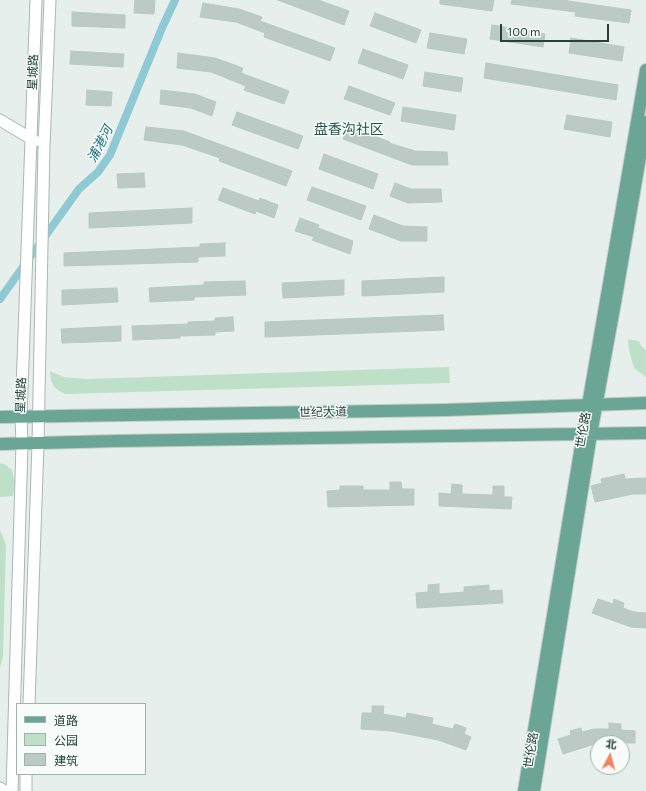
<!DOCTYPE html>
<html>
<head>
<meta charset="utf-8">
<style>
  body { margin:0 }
  #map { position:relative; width:646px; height:791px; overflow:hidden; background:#e6efeb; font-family:Commissioner,"Noto Sans SC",sans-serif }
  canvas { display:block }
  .legend { position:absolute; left:16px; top:703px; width:130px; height:72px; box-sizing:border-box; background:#f7fbf9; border:1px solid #a3b1ad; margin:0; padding:5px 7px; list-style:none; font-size:12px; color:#24423a }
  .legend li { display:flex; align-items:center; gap:8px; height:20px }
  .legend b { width:20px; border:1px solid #a3b1ad }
  .north { position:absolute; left:590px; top:735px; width:40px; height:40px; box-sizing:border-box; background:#f7fbf9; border:1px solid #a3b1ad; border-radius:50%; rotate:6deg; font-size:11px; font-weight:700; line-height:16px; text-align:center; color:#24423a }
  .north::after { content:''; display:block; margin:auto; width:14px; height:18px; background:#f4845f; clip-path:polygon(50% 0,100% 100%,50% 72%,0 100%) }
  .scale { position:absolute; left:500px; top:24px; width:109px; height:18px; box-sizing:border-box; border:2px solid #24423a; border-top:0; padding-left:5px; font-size:12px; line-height:14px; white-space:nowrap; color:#24423a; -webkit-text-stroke:3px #f7fbf9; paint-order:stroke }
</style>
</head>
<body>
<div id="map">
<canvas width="646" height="791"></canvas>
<ul class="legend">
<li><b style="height:5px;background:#6aa596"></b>道路</li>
<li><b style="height:11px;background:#bfe0c8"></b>公园</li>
<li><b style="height:11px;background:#bbcac4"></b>建筑</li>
</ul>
<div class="north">北</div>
<div class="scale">100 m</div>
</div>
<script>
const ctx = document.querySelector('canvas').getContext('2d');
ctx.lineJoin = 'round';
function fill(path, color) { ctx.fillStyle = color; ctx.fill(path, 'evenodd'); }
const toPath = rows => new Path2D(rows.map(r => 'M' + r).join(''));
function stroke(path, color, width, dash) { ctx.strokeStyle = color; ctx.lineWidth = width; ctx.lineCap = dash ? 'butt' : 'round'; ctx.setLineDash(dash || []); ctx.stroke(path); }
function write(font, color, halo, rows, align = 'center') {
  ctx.font = font + ' Commissioner,"Noto Sans SC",sans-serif'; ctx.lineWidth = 3; ctx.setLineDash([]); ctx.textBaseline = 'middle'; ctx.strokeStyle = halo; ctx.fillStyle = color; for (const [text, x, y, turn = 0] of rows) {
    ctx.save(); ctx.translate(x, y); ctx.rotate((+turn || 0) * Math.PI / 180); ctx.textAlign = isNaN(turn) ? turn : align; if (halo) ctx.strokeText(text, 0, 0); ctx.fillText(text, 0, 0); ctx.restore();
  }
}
fill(toPath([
  [628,339,639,341,641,346,646,350,646,377,634,368,629,350],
  [449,367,450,383,65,394,55,388,51,381,50,371,64,377,87,379],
  [0,463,6,465,12,470,15,483,13,496,0,497],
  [0,530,6,545,3,657,0,667]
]), '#bfe0c8');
stroke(toPath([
  [0,299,79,189,98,172,110,155,162,28,175,0]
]), '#8ec9d4', 8);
const building = toPath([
  [135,0,155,0,154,14,134,13,135,0],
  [278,0,318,0,349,11,344,25,278,0],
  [440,0,494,0,492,11,440,4,440,0],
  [512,0,568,0,568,1,631,10,629,23,575,16,576,12,511,4,512,0],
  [203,3,239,9,262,17,260,21,335,48,330,61,264,37,265,33,236,22,200,17,203,3],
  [72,12,125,15,125,28,72,26,72,12],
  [375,13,421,30,416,43,370,26,375,13],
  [492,25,545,34,543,47,490,39,492,25],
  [430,33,467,39,464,54,427,48,430,33],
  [571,38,624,47,622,61,569,53,571,38],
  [363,49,408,65,403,79,358,63,363,49],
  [71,51,124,54,123,67,70,64,71,51],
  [178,53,215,58,243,68,241,73,289,91,284,104,244,90,246,86,211,72,177,68,178,53],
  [486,63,618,85,616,100,484,78,486,63],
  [425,72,463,78,461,92,423,86,425,72],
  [349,86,395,103,390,115,344,99,349,86],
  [87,90,112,92,111,106,86,105,87,90],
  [161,90,195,94,216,102,212,116,191,108,160,104,161,90],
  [403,107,456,115,454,130,401,121,403,107],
  [237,112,303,136,298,149,232,125,237,112],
  [567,115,612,122,610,137,564,129,567,115],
  [348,126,390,142,389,143,415,151,447,152,448,165,412,165,343,139,348,126],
  [146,127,184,131,292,171,286,186,219,161,220,158,182,145,144,140,146,127],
  [324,154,378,174,373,189,319,169,324,154],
  [144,173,145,187,118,188,117,174,144,173],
  [395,183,411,189,441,189,442,202,408,203,390,196,395,183],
  [312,187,366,206,361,220,307,200,312,187],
  [223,188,259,201,260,198,278,205,274,218,256,211,255,214,218,200,223,188],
  [192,208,192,223,89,228,89,213,192,208],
  [374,215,403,226,427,227,427,241,401,241,369,229,374,215],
  [300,218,319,225,318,228,353,241,350,254,312,240,314,237,295,231,300,218],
  [225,243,225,256,198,257,198,262,64,266,64,253,200,247,200,244,225,243],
  [444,277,444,292,362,296,362,281,444,277],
  [344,280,344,295,283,298,282,283,344,280],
  [245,281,246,295,194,297,194,300,150,302,149,288,204,285,204,282,245,281],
  [117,288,118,302,62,305,62,290,117,288],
  [443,315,444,330,265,337,265,322,443,315],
  [233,317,234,331,215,332,215,335,180,336,180,338,133,340,132,326,188,324,188,322,215,321,215,318,233,317],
  [121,326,121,341,62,343,61,329,121,326],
  [624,474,625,479,646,478,646,494,633,494,595,502,591,486,602,483,601,479,624,474],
  [390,482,401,482,402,489,414,489,414,505,328,507,327,491,340,490,340,486,363,486,363,490,390,490,390,482],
  [452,484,462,485,462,494,493,495,493,486,504,486,504,497,512,497,511,509,439,506,439,493,451,494,452,484],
  [439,584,439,594,464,592,464,587,489,585,489,591,502,590,503,603,417,608,416,593,428,592,428,585,439,584],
  [598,599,613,604,614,599,624,603,623,608,634,612,646,613,646,628,631,627,592,613,598,599],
  [372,706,384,706,383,714,406,718,407,713,433,718,432,724,453,729,455,724,466,728,464,734,471,737,466,750,438,740,392,731,361,729,362,713,372,713,372,706],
  [609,723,621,724,621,730,635,731,635,743,598,743,563,754,558,739,571,735,570,731,581,728,582,732,594,729,609,729,609,723]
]);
fill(building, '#bbcac4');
stroke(building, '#b8c9c2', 1);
const minor = toPath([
  [0,120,35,141],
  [29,704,38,444,44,146,50,0],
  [0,788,4,791],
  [12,791,22,444,21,417,36,0],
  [26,791,26,774]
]);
const major = toPath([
  [0,417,446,410,646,403],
  [0,444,115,441,646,433],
  [524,791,583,434,646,70],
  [534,791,591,434,616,297,646,122]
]);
stroke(minor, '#a8b8b2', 13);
stroke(major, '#c2cac8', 14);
stroke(minor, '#fff', 11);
stroke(major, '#6aa596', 12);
write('12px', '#24423a', '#f7fbf9', [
  ["星城路",33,72,-88],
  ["星城路",21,395,-88],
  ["世纪大道",323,412,-1],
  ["世伦路",583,430,-80],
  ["世伦路",531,750,-81]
]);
write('italic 13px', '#1c6f80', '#f7fbf9', [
  ["浦港河",100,144,-62]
]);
write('14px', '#1f5548', '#f7fbf9', [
  ["盘香沟社区",349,129]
]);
</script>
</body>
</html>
